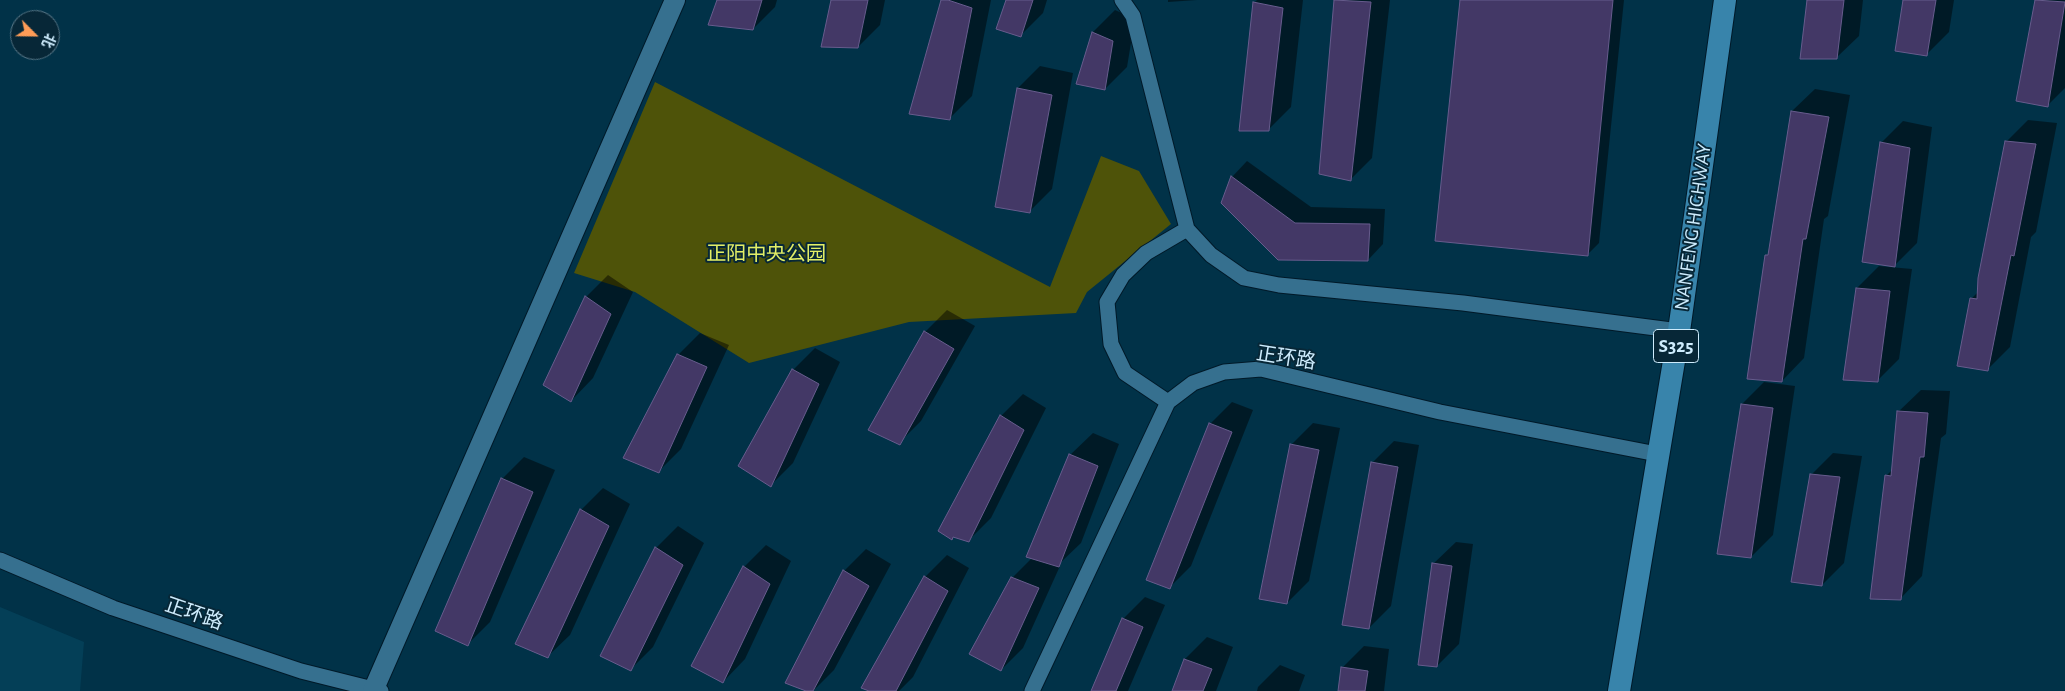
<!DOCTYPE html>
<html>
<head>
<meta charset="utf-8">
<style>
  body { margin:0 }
  #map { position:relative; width:2065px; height:691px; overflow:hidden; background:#013248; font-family:"Alegreya Sans","Noto Sans SC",sans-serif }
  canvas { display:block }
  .north { position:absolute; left:10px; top:10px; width:50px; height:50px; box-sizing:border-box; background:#072737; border:1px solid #577686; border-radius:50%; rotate:113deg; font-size:14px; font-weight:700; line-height:20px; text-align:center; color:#ceecfd }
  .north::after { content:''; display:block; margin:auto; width:18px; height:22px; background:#fe9c57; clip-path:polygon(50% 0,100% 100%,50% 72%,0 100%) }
</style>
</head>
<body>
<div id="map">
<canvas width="2065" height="691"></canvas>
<div class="north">北</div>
</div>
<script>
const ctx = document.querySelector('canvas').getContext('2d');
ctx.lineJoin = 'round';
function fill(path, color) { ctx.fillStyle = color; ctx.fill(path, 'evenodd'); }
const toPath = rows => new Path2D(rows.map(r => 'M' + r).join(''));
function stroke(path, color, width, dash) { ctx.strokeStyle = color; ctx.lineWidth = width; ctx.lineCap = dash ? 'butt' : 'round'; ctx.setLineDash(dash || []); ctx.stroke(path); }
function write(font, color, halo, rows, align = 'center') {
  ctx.font = font + ' "Alegreya Sans","Noto Sans SC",sans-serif'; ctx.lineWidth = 4; ctx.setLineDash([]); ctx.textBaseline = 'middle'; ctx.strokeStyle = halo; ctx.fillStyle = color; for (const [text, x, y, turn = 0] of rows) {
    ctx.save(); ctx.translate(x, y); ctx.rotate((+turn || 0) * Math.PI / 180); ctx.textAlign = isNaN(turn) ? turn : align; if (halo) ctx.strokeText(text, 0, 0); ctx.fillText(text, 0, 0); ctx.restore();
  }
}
fill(toPath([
  [0,607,84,642,80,691,0,691]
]), '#043f57');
fill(toPath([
  [655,82,1050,287,1101,156,1139,171,1171,224,1087,292,1076,313,909,322,749,363,635,292,574,273]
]), '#4e5309');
fill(toPath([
  [718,0,777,0,775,7,753,29],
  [832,0,885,0,880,25,858,47],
  [943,0,991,0,972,96,950,118],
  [1007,0,1047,0,1043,13,1021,35],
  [1168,0,1197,0,1168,2],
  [1257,0,1303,0,1291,107,1268,130,1254,3],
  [1335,0,1390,0,1372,158,1350,180,1320,173],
  [1461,0,1624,0,1599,243,1587,255],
  [1808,0,1863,0,1859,36,1836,58],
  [1904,0,1954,0,1949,32,1927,54],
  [2036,0,2065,0,2065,88,2047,106,2018,100],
  [1115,10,1135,19,1127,67,1105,89,1077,83,1093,32],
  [1040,66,1073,73,1052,189,1030,211,1018,88],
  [1815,89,1850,95,1828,216,1824,219,1804,358,1782,381,1766,256,1770,252,1792,111],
  [2028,120,2057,123,2036,232,2031,237,2010,347,1988,369,1971,299,1978,292,2006,142],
  [1903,121,1932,127,1917,243,1895,265,1881,143],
  [1247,161,1311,207,1385,209,1383,244,1368,260,1278,259,1232,177],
  [1879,266,1912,269,1899,359,1877,381,1857,288],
  [608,275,633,292,593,378,571,401,544,385,586,297],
  [947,310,975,326,921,421,899,443,925,332],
  [700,333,729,345,681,449,659,471,678,355],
  [815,348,840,362,793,463,771,485,793,370],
  [1764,382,1795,386,1773,535,1751,557,1742,404],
  [1921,390,1950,391,1946,434,1941,438,1922,576,1900,599,1886,476,1893,469,1898,412],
  [1023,394,1046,408,991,518,969,540,954,536,952,539,1001,416],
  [1232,402,1253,410,1191,566,1169,588,1210,424],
  [1313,423,1340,428,1309,581,1287,603,1291,445],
  [1093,433,1119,444,1081,543,1058,565,1060,566,1023,648,1001,670,971,653,1012,578,1032,558,1070,455],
  [1394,441,1419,445,1391,606,1369,628,1372,463],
  [1833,453,1862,456,1844,563,1822,585,1811,475],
  [524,457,555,470,490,622,468,644,502,479],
  [603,488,630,504,570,635,547,657,581,510],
  [678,526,704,543,653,647,631,669,656,548],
  [1456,542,1473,544,1459,644,1437,666,1433,564],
  [766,545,791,561,745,659,723,682,744,567],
  [866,549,891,564,834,670,813,691,810,691,844,571],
  [947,555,969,568,913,677,899,691,873,691,863,687,925,577],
  [1145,597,1165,605,1128,691,1092,691,1123,619],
  [1207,637,1233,647,1216,691,1173,691,1185,659],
  [1364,646,1389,649,1384,691,1339,691,1342,668],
  [1280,665,1305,675,1299,691,1257,691,1258,687]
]), '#0007');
const building = toPath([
  [717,0,762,0,753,30,708,25,717,0],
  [831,0,868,0,858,48,821,47,831,0],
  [941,0,948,0,972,8,950,120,909,114,941,0],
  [1006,0,1033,0,1021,37,996,29,1006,0],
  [1334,0,1371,2,1351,181,1319,174,1334,0],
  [1460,0,1613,0,1588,256,1435,241,1460,0],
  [1807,0,1844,0,1837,59,1800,59,1807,0],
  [1903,0,1936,0,1927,56,1895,51,1903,0],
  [2035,0,2065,2,2048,107,2016,101,2035,0],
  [1253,2,1283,8,1269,131,1239,131,1253,2],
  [1092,32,1113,41,1105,90,1076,84,1092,32],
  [1017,88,1052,95,1030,213,995,207,1017,88],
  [1791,111,1829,117,1806,239,1803,239,1782,382,1747,379,1765,255,1768,255,1791,111],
  [2005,141,2036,144,2014,256,2011,255,1988,371,1957,366,1970,298,1977,299,1978,278,2005,141],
  [1880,142,1910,148,1895,267,1862,262,1880,142],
  [1231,176,1295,223,1370,224,1368,261,1278,260,1221,203,1231,176],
  [1856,288,1890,291,1878,382,1843,380,1856,288],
  [585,296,611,314,571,402,543,385,585,296],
  [924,331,954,349,900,445,868,430,924,331],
  [677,354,707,367,659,473,623,458,677,354],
  [792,369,819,384,771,487,738,466,792,369],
  [1741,404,1773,408,1751,558,1717,554,1741,404],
  [1897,411,1928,413,1924,457,1920,457,1901,600,1870,599,1885,475,1891,476,1897,411],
  [1000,415,1024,430,969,542,953,537,952,540,938,531,1000,415],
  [1209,423,1232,432,1170,589,1146,580,1209,423],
  [1290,444,1319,450,1287,604,1259,599,1290,444],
  [1069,454,1098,466,1059,567,1026,557,1069,454],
  [1371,462,1398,467,1369,629,1342,625,1371,462],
  [1810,474,1840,477,1822,586,1791,582,1810,474],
  [501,478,533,492,468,646,435,631,501,478],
  [580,509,609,526,548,658,515,644,580,509],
  [655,547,683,565,631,671,600,656,655,547],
  [1432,563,1452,566,1437,667,1418,665,1432,563],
  [743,566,770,584,723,683,691,666,743,566],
  [843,570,869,586,813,691,806,691,785,683,843,570],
  [924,576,948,591,896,691,869,691,861,688,924,576],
  [1011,577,1039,588,1001,671,969,654,1011,577],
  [1122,618,1143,627,1116,691,1091,691,1122,618],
  [1184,659,1212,669,1203,691,1172,691,1184,659],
  [1341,667,1368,671,1365,691,1338,691,1341,667]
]);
fill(building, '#433866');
stroke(building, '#675c8d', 1);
const street = toPath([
  [1122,0,1133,16,1187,229,1211,255,1244,278,1279,285,1463,303,1679,331],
  [1168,402,1125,373,1111,344,1107,302,1123,275,1146,253,1187,229],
  [0,560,113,608,301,671,381,691],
  [1032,691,1168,402,1193,383,1224,372,1261,369,1440,412,1657,454]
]);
const secondary = toPath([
  [373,691,675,0]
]);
const primary = toPath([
  [1619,691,1679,331,1725,0]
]);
stroke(street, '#001928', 17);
stroke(secondary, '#001928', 22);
stroke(primary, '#001928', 24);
stroke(street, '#36708f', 15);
stroke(secondary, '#36708f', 20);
stroke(primary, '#3884ab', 22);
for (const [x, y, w] of [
  [1676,346,45]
]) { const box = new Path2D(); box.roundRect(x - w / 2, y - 16.5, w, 33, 4); ctx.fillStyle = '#072737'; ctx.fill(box); stroke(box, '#ceecfd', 1); }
write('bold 19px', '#ceecfd', null, [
  ["S325",1676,346]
]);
write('20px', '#ceecfd', '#072737', [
  ["NANFENG HIGHWAY",1693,227,-82],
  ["正环路",1286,358,9],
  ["正环路",194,614,19]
]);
write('20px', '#e2ee66', '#072737', [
  ["正阳中央公园",766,254]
]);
</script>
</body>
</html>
